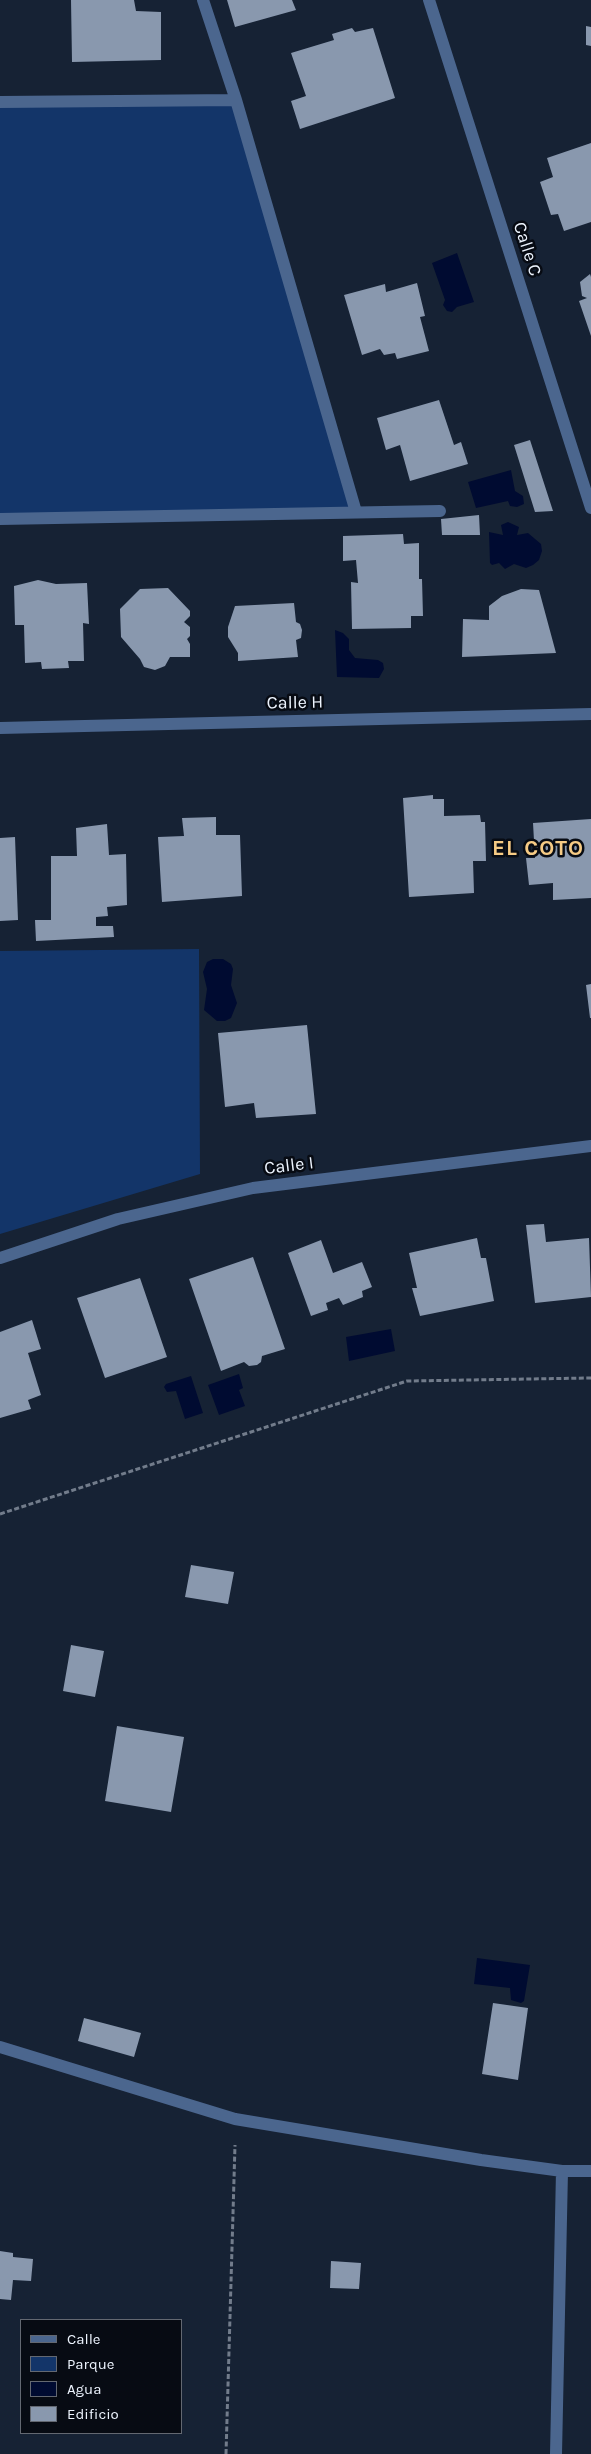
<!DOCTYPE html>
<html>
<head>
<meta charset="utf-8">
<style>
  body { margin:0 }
  #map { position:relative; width:591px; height:2454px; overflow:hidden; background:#162234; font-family:Karla,sans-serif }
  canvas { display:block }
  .legend { position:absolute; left:20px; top:2319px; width:162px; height:115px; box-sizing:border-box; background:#070b13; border:1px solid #636871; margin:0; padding:6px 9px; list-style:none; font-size:15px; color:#edf4fe }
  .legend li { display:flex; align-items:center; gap:10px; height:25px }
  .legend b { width:25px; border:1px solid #636871 }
</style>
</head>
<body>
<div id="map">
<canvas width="591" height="2454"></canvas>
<ul class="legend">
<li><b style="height:6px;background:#4b668e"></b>Calle</li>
<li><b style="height:14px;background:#133569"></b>Parque</li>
<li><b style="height:14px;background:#000b31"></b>Agua</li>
<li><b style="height:14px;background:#8998ae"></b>Edificio</li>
</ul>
</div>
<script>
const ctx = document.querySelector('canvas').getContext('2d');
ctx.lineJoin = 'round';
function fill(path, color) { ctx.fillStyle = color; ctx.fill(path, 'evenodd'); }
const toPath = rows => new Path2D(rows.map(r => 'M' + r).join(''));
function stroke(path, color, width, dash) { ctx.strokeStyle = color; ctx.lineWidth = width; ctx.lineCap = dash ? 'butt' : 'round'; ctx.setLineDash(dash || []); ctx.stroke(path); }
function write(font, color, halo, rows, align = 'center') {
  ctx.font = font + ' Karla,sans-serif'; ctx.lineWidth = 5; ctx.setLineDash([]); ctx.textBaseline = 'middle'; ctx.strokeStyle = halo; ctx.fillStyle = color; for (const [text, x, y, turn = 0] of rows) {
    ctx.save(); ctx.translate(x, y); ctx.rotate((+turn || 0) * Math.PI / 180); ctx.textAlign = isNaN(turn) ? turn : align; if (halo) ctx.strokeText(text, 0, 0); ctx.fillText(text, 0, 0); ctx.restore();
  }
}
fill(toPath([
  [236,100,356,512,0,519,0,102],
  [199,949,200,1174,0,1234,0,951]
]), '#133569');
fill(toPath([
  [457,253,474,302,457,307,452,312,447,311,443,305,445,300,432,263],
  [511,470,515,491,523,496,524,504,517,507,510,506,508,501,476,508,468,482],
  [508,522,519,527,517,535,528,533,541,544,542,551,539,560,533,565,526,568,514,564,505,569,499,563,492,565,490,563,489,532,503,535,501,525],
  [335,630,343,633,349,639,349,650,355,658,378,660,383,663,384,669,379,678,337,677],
  [213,959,223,959,231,964,233,969,231,985,237,1003,231,1018,225,1021,217,1021,204,1010,207,989,203,972,207,962],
  [391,1329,395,1351,349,1361,346,1337],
  [239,1374,243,1388,239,1390,245,1406,219,1415,208,1385],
  [191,1376,203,1413,185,1419,176,1391,167,1392,164,1387,166,1384],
  [477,1958,530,1965,524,2001,521,2003,511,2000,510,1988,474,1984]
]), '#000b31');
fill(toPath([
  [71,0,134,0,136,11,161,12,161,60,72,62],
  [227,0,292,0,296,10,235,27],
  [586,26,591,27,591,46,586,45],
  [352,28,355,32,373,28,395,98,300,129,291,101,306,96,291,53,334,40,332,34],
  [591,143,591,222,564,231,558,214,551,215,540,182,553,177,547,158],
  [590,274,591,277,591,336,579,301,587,298,582,296,580,282],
  [417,283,425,316,420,317,429,351,397,359,395,353,384,355,380,349,362,355,344,295,385,284,386,292],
  [439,400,454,445,461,442,468,464,410,481,400,445,386,450,377,418],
  [530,440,553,511,535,512,514,445],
  [479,515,480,535,442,535,441,519],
  [403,534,404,544,419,543,419,579,422,579,423,616,411,616,411,628,352,629,351,582,358,583,356,560,343,561,343,536],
  [38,580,56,584,87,583,89,624,83,623,84,661,68,661,69,668,42,669,41,662,25,663,24,625,15,625,14,586],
  [168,588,190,611,190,616,184,622,190,627,190,636,187,639,190,644,190,657,170,657,165,666,155,670,144,667,140,659,121,637,120,609,140,589],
  [521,589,539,590,556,653,462,657,463,619,489,620,489,606,502,596],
  [294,603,296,622,300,624,302,630,301,638,296,640,298,657,238,661,238,653,228,637,228,627,235,606],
  [433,795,433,799,444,799,444,816,480,815,481,822,485,822,486,861,473,861,474,893,409,897,403,798],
  [216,817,216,835,240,835,242,896,162,902,158,837,184,836,182,818],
  [591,819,591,898,553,900,553,883,529,885,526,858,535,858,533,823],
  [107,824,109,855,126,854,127,905,107,907,108,916,96,917,96,926,113,926,114,937,36,941,35,920,51,920,51,856,77,856,76,828],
  [15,837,18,920,0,921,0,838],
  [591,984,591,1018,590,1018,586,985],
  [307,1025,316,1114,256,1118,254,1103,225,1107,218,1033],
  [544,1224,546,1242,589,1238,591,1297,535,1303,526,1225],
  [477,1238,481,1258,486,1258,494,1301,420,1316,412,1288,417,1288,409,1253],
  [321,1240,333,1273,362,1262,372,1287,362,1291,363,1297,343,1305,339,1298,326,1303,328,1310,311,1316,288,1253],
  [253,1257,285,1349,262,1356,261,1362,257,1365,249,1366,244,1362,221,1371,189,1279],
  [140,1278,167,1357,105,1378,77,1298],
  [32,1320,41,1349,28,1353,41,1395,28,1400,31,1409,0,1418,0,1332],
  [191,1565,234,1572,228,1604,185,1597],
  [71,1645,104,1651,95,1697,63,1691],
  [117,1726,184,1737,171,1812,105,1801],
  [493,2003,528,2008,518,2080,482,2074],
  [84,2018,141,2033,134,2057,78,2041],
  [0,2251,13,2253,13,2257,33,2259,31,2281,13,2280,11,2300,0,2299],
  [331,2261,361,2263,359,2289,330,2288]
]), '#8998ae');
stroke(toPath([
  [0,1514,407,1381,591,1378],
  [226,2454,235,2145]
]), '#727c8b', 3, [5, 2.5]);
stroke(toPath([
  [203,0,236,100,356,512],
  [429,0,591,508],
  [0,102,236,100],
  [0,519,440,511],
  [0,728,591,714],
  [0,1258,118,1219,253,1188,591,1146],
  [0,2047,235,2119,481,2160,562,2171,591,2171],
  [556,2454,562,2171]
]), '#4b668e', 12);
write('18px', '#edf4fe', '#070b13', [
  ["Calle C",527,249,72],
  ["Calle H",295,703,-1],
  ["Calle I",289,1166,-7]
]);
ctx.letterSpacing = '1px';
write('bold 22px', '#f6cb85', '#070b13', [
  ["EL COTO",538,849]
]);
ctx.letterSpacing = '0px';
</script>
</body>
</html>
